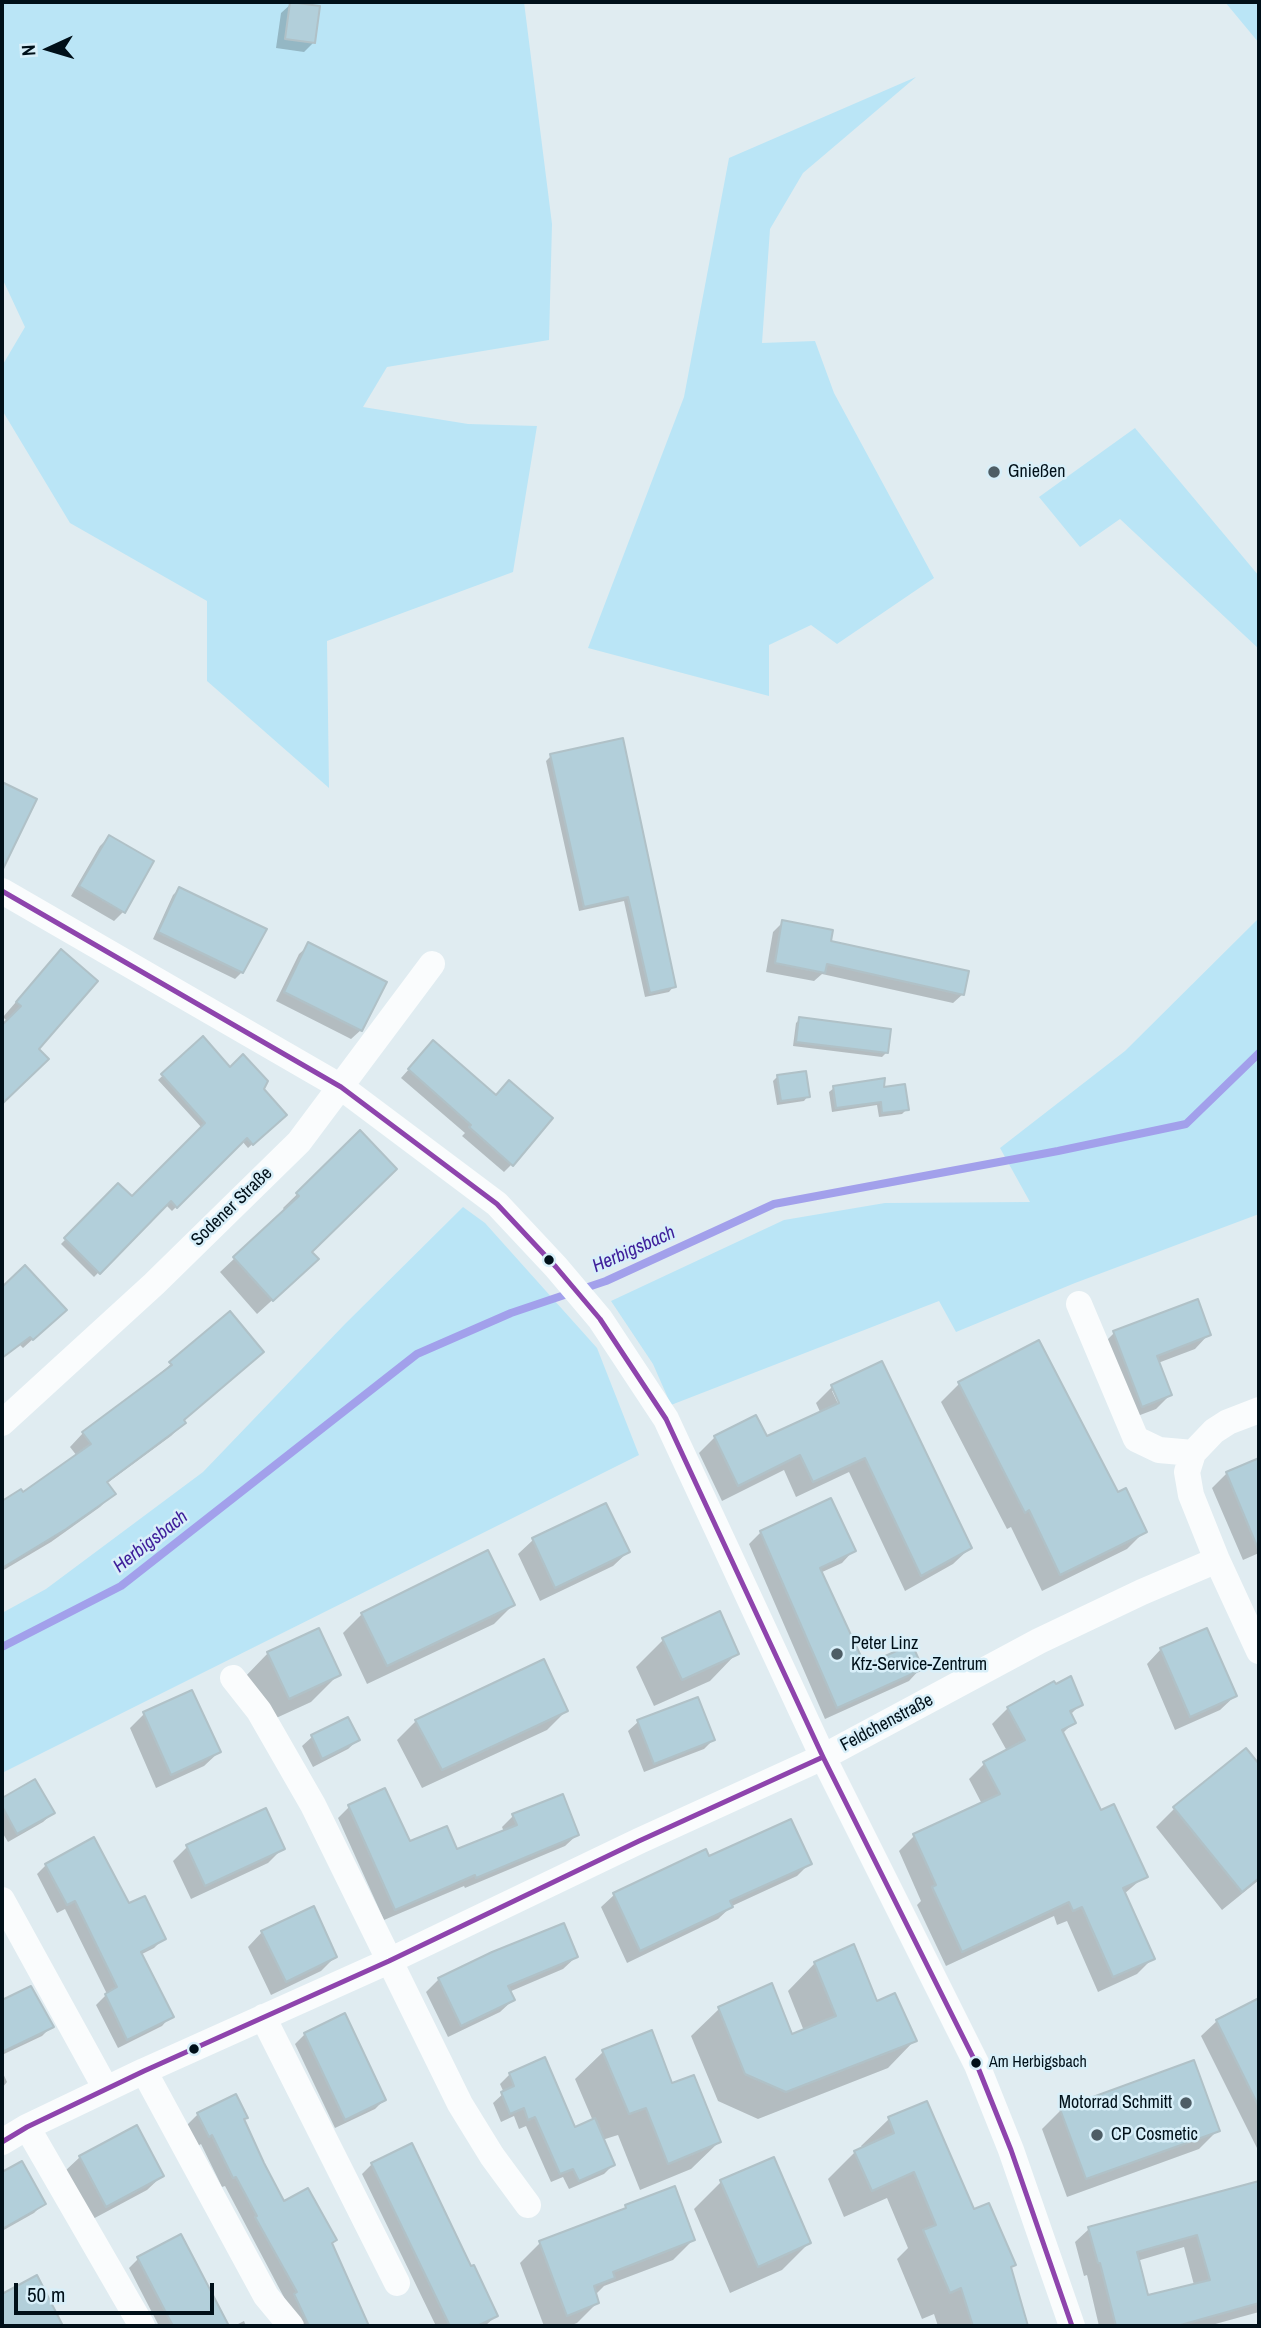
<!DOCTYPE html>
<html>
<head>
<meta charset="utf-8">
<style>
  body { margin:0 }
  #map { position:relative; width:1261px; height:2328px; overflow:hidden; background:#e0ecf1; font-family:"Archivo Narrow",sans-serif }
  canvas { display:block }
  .frame { position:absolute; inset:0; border:4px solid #001019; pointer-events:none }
  .north { position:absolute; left:14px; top:14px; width:70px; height:70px; -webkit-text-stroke:5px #d8eff9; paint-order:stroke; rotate:266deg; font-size:19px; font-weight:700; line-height:28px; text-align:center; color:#001019 }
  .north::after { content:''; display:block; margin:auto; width:24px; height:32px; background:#001019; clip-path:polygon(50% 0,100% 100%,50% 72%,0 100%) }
  .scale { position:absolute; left:14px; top:2283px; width:200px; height:32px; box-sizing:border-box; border:4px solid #001019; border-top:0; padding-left:9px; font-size:21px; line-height:24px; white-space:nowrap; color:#001019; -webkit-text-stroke:5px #d8eff9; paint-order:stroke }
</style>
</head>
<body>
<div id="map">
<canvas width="1261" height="2328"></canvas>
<div class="frame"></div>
<div class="north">N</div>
<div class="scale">50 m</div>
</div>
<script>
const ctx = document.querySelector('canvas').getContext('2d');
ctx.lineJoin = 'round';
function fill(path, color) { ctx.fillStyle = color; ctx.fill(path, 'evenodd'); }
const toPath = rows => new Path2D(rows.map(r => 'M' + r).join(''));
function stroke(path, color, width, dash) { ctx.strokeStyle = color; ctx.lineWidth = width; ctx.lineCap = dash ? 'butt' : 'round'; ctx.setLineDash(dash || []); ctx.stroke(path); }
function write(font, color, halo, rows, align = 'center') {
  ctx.font = font + ' "Archivo Narrow",sans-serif'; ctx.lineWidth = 5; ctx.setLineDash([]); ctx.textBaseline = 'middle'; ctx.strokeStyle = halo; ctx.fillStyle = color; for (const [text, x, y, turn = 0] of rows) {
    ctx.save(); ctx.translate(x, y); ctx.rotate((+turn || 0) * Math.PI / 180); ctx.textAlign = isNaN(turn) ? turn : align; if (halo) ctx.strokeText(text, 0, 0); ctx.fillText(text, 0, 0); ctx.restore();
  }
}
fill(toPath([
  [2,2,524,2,552,224,549,340,387,367,363,407,468,424,537,426,513,572,327,641,329,788,207,681,207,601,70,523,2,410,2,366,25,327,2,278],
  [1225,2,1259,2,1259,43],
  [916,77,803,173,770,229,762,343,815,341,834,393,934,578,837,644,811,625,769,645,769,696,588,648,684,397,729,158],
  [1135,428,1259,576,1259,649,1120,519,1080,547,1039,497],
  [1259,918,1259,1214,1075,1283,956,1332,939,1301,671,1405,653,1364,611,1301,784,1220,885,1203,1030,1202,1000,1148,1125,1051],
  [463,1207,485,1223,597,1348,639,1455,2,1773,2,1613,46,1589,203,1472,345,1324]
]), '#bae5f6');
fill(toPath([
  [291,4,313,43,304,52,276,48,281,13],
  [621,740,674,986,669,992,645,997,624,901,579,911,546,761,551,756],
  [109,837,123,912,114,921,71,896,100,846],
  [179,889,264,929,242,972,235,979,153,939,173,895],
  [783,922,829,942,963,994,953,1003,822,974,814,981,766,972,773,932],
  [309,945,361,1030,351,1039,276,1001,299,954],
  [47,966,37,1049,46,1059,2,1102,2,1028,8,1022,3,1017],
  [800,1019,886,1053,882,1057,793,1046,796,1023],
  [203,1039,230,1069,262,1089,285,1114,248,1148,242,1141,172,1211,165,1204,94,1277,61,1244,118,1186,132,1199,202,1128,158,1080],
  [426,1050,512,1164,504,1172,462,1136,465,1133,401,1078],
  [777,1077,808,1096,804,1101,777,1105,773,1081],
  [834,1088,907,1109,902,1114,879,1117,877,1105,832,1112,829,1092],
  [360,1133,302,1273,257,1314,220,1272,285,1211,283,1208],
  [25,1268,55,1319,23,1348,20,1345,2,1358,2,1290],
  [229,1314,182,1421,184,1423,171,1436,106,1484,113,1494,100,1507,51,1542,2,1571,2,1503,21,1491,23,1494,77,1456,70,1447,83,1433,157,1376],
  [1114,1333,1209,1334,1195,1349,1158,1363,1170,1395,1156,1409,1127,1420,1100,1347],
  [1038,1342,1117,1495,1145,1531,1127,1549,1042,1591,1011,1527,1007,1529,941,1402,959,1384],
  [882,1364,970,1548,953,1564,905,1591,849,1472,796,1497,784,1470,722,1501,699,1453,715,1437,766,1439,821,1414,816,1403,832,1387],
  [832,1391,836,1391,845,1410,842,1412],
  [1259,1460,1259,1553,1243,1560,1212,1488,1227,1473],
  [605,1505,628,1552,613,1566,540,1601,518,1554,533,1540],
  [761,1532,854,1550,842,1563,820,1573,864,1667,921,1668,909,1681,825,1719,749,1544],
  [513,1605,494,1624,367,1684,343,1633,362,1614],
  [663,1640,737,1653,710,1681,654,1706,636,1667],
  [1161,1649,1235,1696,1220,1710,1175,1730,1147,1664],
  [268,1653,339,1674,311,1702,261,1725,241,1681],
  [1054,1683,1081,1704,1070,1715,1074,1722,1062,1734,1100,1812,1145,1876,1124,1894,1153,1958,1137,1974,1098,1992,1067,1921,1057,1925,1054,1916,946,1966,917,1905,921,1901,899,1851,914,1836,982,1804,969,1779,984,1764,1007,1751,992,1724,1008,1708],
  [697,1699,713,1740,704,1749,644,1772,628,1731,638,1722],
  [566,1711,547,1730,422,1788,397,1740,416,1721],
  [144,1714,219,1752,204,1766,156,1788,130,1728],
  [348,1719,358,1740,348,1749,313,1767,302,1746,312,1737],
  [1246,1750,1259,1767,1259,1880,1222,1910,1156,1827,1175,1808],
  [35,1781,53,1813,43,1822,8,1842,2,1832,2,1800],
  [349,1807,409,1843,456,1852,504,1832,502,1827,513,1816,577,1835,565,1846,465,1888,464,1886,384,1920,338,1818],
  [187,1847,283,1848,268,1863,191,1899,173,1861],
  [705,1851,708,1859,810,1863,797,1876,732,1906,718,1919,627,1963,601,1907,614,1895],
  [46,1865,128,1906,164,1938,154,1948,140,1955,171,2016,162,2026,118,2048,96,2005,107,1994,65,1909,57,1913,37,1874],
  [262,1932,335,1957,321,1971,271,1995,248,1947],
  [576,1957,563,1969,509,1992,513,2000,500,2012,448,2037,426,1992,439,1979],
  [815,1963,877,2003,915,2040,888,2068,758,2119,718,2101,691,2036,719,2009,771,1985,791,2036,804,2031,788,1991],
  [30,1988,52,2026,42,2036,4,2054,2,2050,2,2002],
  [1259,2000,1259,2152,1201,2036,1217,2021],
  [305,2034,384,2100,375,2109,335,2128,295,2044],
  [603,2052,671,2085,719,2142,691,2169,640,2190,618,2135,602,2140,613,2165,604,2174,569,2189,563,2177,551,2182,526,2126,519,2129,514,2116,501,2122,493,2103,504,2093,500,2084,510,2074,574,2129,593,2121,575,2079],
  [2,2071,7,2082,2,2088],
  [1061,2110,1218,2130,1199,2149,1067,2197,1042,2129],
  [198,2114,243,2120,284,2203,330,2244,367,2326,293,2326,287,2303,225,2186,222,2187,201,2144,198,2146,187,2125],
  [889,2119,973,2211,1014,2265,1009,2269,1026,2326,938,2326,934,2314,922,2319,897,2259,908,2248,887,2198,844,2217,828,2179,855,2152,863,2149,861,2146],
  [411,2145,496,2316,485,2326,436,2326,362,2174,372,2164],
  [80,2157,162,2176,147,2190,91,2220,65,2171],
  [21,2163,43,2204,34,2213,2,2231,2,2174],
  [721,2182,809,2243,782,2270,730,2293,694,2209],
  [1259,2183,1259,2312,1208,2326,1099,2326,1087,2275,1084,2276,1075,2242,1089,2229],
  [1184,2247,1194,2285,1146,2297,1137,2261],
  [626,2207,693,2240,673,2260,604,2286,595,2295,597,2303,577,2323,569,2326,544,2326,520,2263,540,2243,619,2213],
  [180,2237,227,2326,159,2326,129,2268,138,2259],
  [244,2321,246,2326,234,2326]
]), '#0003');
stroke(toPath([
  [2,1647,121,1586,417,1354,511,1313,606,1281,774,1204,1058,1151,1186,1124,1259,1053]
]), '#a2a0eb', 8);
const building = toPath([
  [290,2,320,6,315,43,285,39,290,2],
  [623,738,676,987,650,993,628,897,584,907,550,754,623,738],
  [2,782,37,799,2,871,2,782],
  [109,835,154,861,125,913,79,886,109,835],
  [179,887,267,929,243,973,158,932,179,887],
  [782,920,833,930,831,941,969,971,964,995,827,964,825,973,775,963,782,920],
  [308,942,387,982,362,1031,284,992,308,942],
  [61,949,98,981,39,1049,49,1059,2,1104,2,1025,21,1006,16,1002,61,949],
  [799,1017,891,1029,888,1053,796,1042,799,1017],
  [203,1036,230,1067,243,1054,268,1081,264,1089,287,1115,253,1145,247,1138,177,1208,171,1201,100,1274,64,1238,118,1183,132,1196,205,1123,161,1074,203,1036],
  [433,1040,496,1095,509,1080,553,1118,513,1166,469,1127,471,1125,408,1069,433,1040],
  [806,1071,810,1097,781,1101,777,1075,806,1071],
  [885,1078,884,1087,905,1084,909,1110,882,1113,881,1102,836,1108,833,1086,885,1078],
  [360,1130,397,1169,312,1252,319,1259,273,1301,233,1257,299,1196,296,1193,360,1130],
  [25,1265,67,1310,33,1340,30,1337,2,1358,2,1287,25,1265],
  [1198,1299,1211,1335,1157,1356,1172,1395,1142,1407,1113,1331,1198,1299],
  [230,1311,264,1352,184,1420,186,1423,107,1482,116,1494,66,1529,2,1568,2,1501,21,1489,23,1492,91,1444,82,1432,172,1365,169,1362,230,1311],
  [1039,1340,1118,1492,1126,1488,1147,1532,1060,1575,1029,1510,1025,1513,958,1382,1039,1340],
  [882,1361,972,1548,921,1576,865,1458,813,1482,800,1455,738,1486,714,1436,756,1415,767,1436,839,1403,831,1385,882,1361],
  [1259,1458,1259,1551,1226,1472,1259,1458],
  [831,1498,856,1551,820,1568,865,1665,912,1644,923,1669,837,1708,760,1531,831,1498],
  [606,1503,630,1552,555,1588,532,1538,606,1503],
  [488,1550,515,1605,387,1666,361,1613,488,1550],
  [720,1611,739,1654,682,1680,662,1638,720,1611],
  [319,1628,341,1675,289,1699,267,1652,319,1628],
  [1207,1628,1237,1696,1190,1717,1160,1648,1207,1628],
  [544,1659,568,1711,442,1770,415,1720,544,1659],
  [1071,1676,1083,1705,1070,1711,1076,1723,1062,1730,1101,1810,1114,1804,1148,1877,1123,1888,1155,1959,1113,1977,1082,1907,1073,1911,1069,1902,962,1952,932,1887,936,1885,913,1834,1000,1794,983,1762,1025,1740,1007,1707,1054,1681,1056,1684,1071,1676],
  [192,1690,221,1752,171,1775,143,1712,192,1690],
  [698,1697,715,1740,654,1764,637,1720,698,1697],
  [348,1717,360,1740,322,1759,311,1735,348,1717],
  [1246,1748,1259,1764,1259,1878,1242,1892,1173,1807,1246,1748],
  [35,1779,55,1813,17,1834,2,1806,2,1798,35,1779],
  [385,1788,410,1841,447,1826,457,1849,517,1825,512,1814,563,1794,579,1835,476,1878,475,1875,395,1910,348,1805,385,1788],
  [266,1808,285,1849,205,1886,186,1845,266,1808],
  [791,1819,812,1864,730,1901,733,1907,640,1951,613,1893,706,1849,709,1856,791,1819],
  [94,1837,129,1903,145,1896,166,1939,141,1952,174,2017,127,2040,105,1994,117,1987,75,1901,67,1905,45,1864,94,1837],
  [314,1906,337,1957,286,1982,261,1931,314,1906],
  [564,1923,578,1957,508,1986,515,2000,461,2026,438,1978,492,1952,564,1923],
  [854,1944,877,2001,895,1993,917,2041,786,2092,745,2074,718,2007,772,1983,792,2034,836,2016,814,1962,854,1944],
  [31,1986,54,2027,2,2052,2,2000,31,1986],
  [1259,1998,1259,2107,1216,2020,1259,1998],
  [345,2013,386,2100,345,2120,304,2033,345,2013],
  [652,2030,672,2083,694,2075,721,2142,668,2164,646,2108,629,2114,602,2050,652,2030],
  [545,2057,575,2127,595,2118,615,2165,579,2181,573,2169,560,2174,535,2117,528,2120,524,2108,510,2114,501,2092,514,2086,509,2073,545,2057],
  [1194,2060,1220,2131,1086,2179,1060,2109,1194,2060],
  [236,2094,248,2118,244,2119,264,2163,284,2201,308,2188,337,2240,332,2243,369,2326,309,2326,294,2294,297,2292,255,2217,257,2216,236,2177,233,2178,212,2135,209,2137,197,2113,236,2094],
  [927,2101,974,2209,989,2203,1016,2265,1011,2267,1028,2326,973,2326,961,2288,950,2293,923,2230,936,2225,914,2172,872,2191,854,2151,894,2133,888,2117,927,2101],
  [137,2125,164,2176,106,2207,79,2156,137,2125],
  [412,2143,471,2266,474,2265,498,2316,477,2326,450,2326,371,2163,412,2143],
  [774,2157,811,2243,758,2267,720,2180,774,2157],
  [22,2161,46,2204,2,2229,2,2172,22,2161],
  [1259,2181,1259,2303,1177,2326,1116,2326,1100,2263,1098,2263,1088,2227,1259,2181],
  [1197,2235,1210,2280,1148,2295,1137,2252,1197,2235],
  [675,2186,695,2240,613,2272,615,2278,594,2286,599,2303,567,2316,539,2241,626,2208,625,2205,675,2186],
  [181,2234,192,2255,229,2326,173,2326,137,2257,181,2234],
  [37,2275,63,2326,2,2326,2,2294,37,2275]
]);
fill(building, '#b2cfda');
stroke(building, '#b0c1c7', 2);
stroke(toPath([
  [2,891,341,1087,497,1204,556,1267,600,1319,666,1419,823,1757,977,2065,1011,2150,1072,2326],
  [1079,1304,1136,1439,1159,1450,1193,1453],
  [2,1423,154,1284,299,1142,432,964],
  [1217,1560,1191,1495,1187,1472,1193,1453,1214,1431,1228,1422,1259,1410],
  [233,1678,259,1711,313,1805,460,2104,492,2156,528,2205],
  [2,1900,106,2089],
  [263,2017,397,2283],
  [144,2071,266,2296,291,2326],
  [27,2127,142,2326],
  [2,2142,27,2127,144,2071,389,1961,639,1841,823,1757,1039,1641,1142,1592,1217,1560,1259,1651]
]), '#fafcfd', 26);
stroke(toPath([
  [2,891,341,1087,497,1204,556,1267,600,1319,666,1419,823,1757,977,2065,1011,2150,1072,2326],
  [2,2142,27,2127,144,2071,389,1961,639,1841,823,1757]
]), '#8e44ad', 5);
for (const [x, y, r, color] of [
  [994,472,7,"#4e5d65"],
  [549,1260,6,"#001019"],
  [837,1654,7,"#4e5d65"],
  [194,2049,6,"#001019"],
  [976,2063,6,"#001019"],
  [1186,2103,7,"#4e5d65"],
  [1097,2135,7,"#4e5d65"]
]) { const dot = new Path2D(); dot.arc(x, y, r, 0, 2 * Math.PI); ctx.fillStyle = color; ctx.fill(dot); stroke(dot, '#d8eff9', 2.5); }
write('16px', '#001019', '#d8eff9', [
  ["Am Herbigsbach",989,2063]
], 'left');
write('18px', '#001019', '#d8eff9', [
  ["Gnießen",1008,472],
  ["Peter Linz",851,1644],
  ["Kfz-Service-Zentrum",851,1665],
  ["Motorrad Schmitt",1172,2103,"right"],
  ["CP Cosmetic",1111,2135]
], 'left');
write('18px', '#001019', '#d8eff9', [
  ["Sodener Straße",232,1207,-44],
  ["Feldchenstraße",887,1723,-28]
]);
write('italic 19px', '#3e1e9a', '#d8eff9', [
  ["Herbigsbach",634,1250,-24],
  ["Herbigsbach",151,1542,-38]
]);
</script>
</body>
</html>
